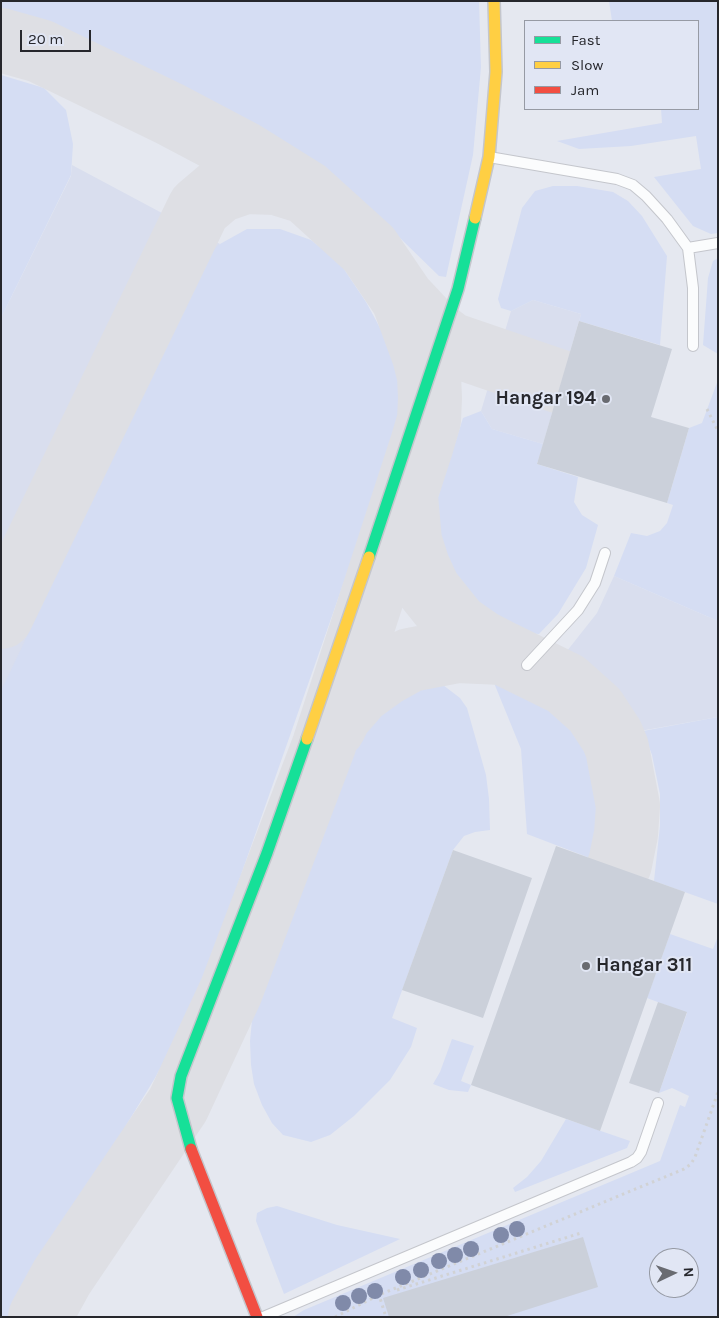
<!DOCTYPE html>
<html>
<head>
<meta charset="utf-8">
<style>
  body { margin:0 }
  #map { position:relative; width:719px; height:1318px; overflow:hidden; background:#e5e8f0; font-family:Karla,sans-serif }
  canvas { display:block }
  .frame { position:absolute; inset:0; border:2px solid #26272c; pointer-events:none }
  .legend { position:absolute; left:524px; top:20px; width:175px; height:90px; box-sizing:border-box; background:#e1e6f4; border:1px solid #969aa4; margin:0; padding:6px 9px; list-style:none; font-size:15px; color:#26272c }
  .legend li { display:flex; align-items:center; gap:10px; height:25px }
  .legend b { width:25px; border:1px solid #969aa4 }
  .north { position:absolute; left:649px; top:1248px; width:50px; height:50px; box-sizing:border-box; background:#e1e6f4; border:1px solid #969aa4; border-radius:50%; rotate:87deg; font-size:14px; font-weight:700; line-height:20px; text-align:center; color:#26272c }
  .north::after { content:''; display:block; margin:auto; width:18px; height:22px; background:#696b71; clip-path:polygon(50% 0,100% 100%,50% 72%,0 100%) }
  .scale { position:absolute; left:20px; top:30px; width:71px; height:22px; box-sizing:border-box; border:2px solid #26272c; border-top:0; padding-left:6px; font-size:15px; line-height:18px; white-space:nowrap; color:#26272c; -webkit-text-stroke:4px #e1e6f4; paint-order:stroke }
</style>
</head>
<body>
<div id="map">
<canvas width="719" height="1318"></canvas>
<div class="frame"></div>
<ul class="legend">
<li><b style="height:6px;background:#16e098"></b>Fast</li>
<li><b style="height:6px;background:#ffcf43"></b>Slow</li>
<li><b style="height:6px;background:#f24e42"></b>Jam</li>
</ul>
<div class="north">N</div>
<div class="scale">20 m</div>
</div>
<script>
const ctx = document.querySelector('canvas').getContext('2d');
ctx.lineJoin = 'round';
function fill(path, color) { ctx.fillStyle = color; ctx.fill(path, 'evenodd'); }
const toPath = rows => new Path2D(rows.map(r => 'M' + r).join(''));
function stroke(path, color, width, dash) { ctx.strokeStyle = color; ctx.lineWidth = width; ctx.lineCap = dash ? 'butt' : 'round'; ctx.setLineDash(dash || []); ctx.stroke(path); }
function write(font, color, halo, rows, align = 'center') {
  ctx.font = font + ' Karla,sans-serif'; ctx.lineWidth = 4; ctx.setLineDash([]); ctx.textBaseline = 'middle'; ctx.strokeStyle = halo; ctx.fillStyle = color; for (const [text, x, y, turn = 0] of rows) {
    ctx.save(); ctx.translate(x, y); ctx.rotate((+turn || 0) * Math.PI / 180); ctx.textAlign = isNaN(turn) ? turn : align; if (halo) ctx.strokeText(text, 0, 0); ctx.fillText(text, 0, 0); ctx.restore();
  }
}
fill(toPath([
  [72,165,220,244,1,697,1,318,71,176],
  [533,300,581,314,543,444,492,429,481,411,511,311],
  [614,576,718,621,718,717,612,736,595,710,566,684,548,675,597,613]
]), '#d9deee');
fill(toPath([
  [1,1,479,1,481,67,473,155,446,277,439,276,365,204,278,138,37,25,1,15],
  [609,1,718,1,718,233,711,234,693,226,654,177,701,169,696,136,631,146,579,149,557,141,662,123,661,109,698,109,698,21,612,21],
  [1,75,44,88,66,110,73,144,71,175,1,318],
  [553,186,577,186,613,192,628,201,642,216,667,256,660,345,579,321,581,314,533,300,511,311,501,308,498,299,522,208,535,191],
  [247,229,280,229,311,240,340,263,366,302,385,337,400,374,403,414,197,1000,155,1078,9,1317,1,1317,1,691,209,254,220,244],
  [718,258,718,354,703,345,708,278,713,261],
  [718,380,718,621,614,576,631,533,647,536,660,531,667,523,673,505,667,503,689,428,702,423],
  [481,411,492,429,543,444,537,464,578,477,574,502,582,515,598,525,586,568,558,614,539,634,511,632,489,618,461,589,442,553,436,503,463,418],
  [492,678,530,692,558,710,576,731,593,759,603,787,607,817,607,840,603,863,527,834,521,749],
  [443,685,460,698,467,708,486,775,489,799,490,830,475,832,464,836,453,850,392,1018,417,1028,411,1047,390,1080,354,1116,330,1135,311,1142,283,1135,272,1123,262,1105,254,1084,251,1065,250,1041,252,1020,350,750,363,728,384,708,404,696,424,688],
  [718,717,718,904,654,881,660,826,660,794,652,755,643,731],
  [670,934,713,949,718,936,718,1317,293,1317,304,1310,660,1161,680,1105,685,1107,689,1096,672,1088,659,1093,687,1013,647,998],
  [659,1258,689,1258,689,1288,659,1288],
  [452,1039,474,1046,461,1081,471,1085,468,1092,449,1090,433,1084,440,1072],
  [566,1119,630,1141,627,1148,515,1192,513,1188,527,1177,541,1161],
  [277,1206,337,1225,400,1239,284,1294,256,1221,257,1213,267,1208]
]), '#d5ddf3');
stroke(toPath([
  [1,40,40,51,170,114,242,152,306,192,369,249,403,299,424,356,429,376,430,398,429,420,422,444,324,745,231,991,178,1105,62,1277,40,1317],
  [403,299,433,331,450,344,561,382],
  [406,496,410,541,418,566,429,590,457,625,480,641,503,653,566,684,595,710,612,736,617,748,628,806,626,834,620,864,618,868],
  [1,617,199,208,219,191,245,182,276,183,305,192],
  [334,727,340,715,360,692,385,674,410,660,457,651,503,653]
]), '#dedfe4', 64);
fill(toPath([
  [579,321,672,349,651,417,689,428,667,503,537,464],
  [556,846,685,892,600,1131,471,1085],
  [453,850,532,878,483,1018,402,990],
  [658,1002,687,1012,659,1093,629,1083],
  [583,1237,598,1287,504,1317,389,1317,383,1298]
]), '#cbd0da');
const lane = toPath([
  [489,157,617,179,633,185,646,196,667,219,688,248,693,288,693,346],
  [688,248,718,243],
  [527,665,578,610,595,583,605,553],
  [263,1317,631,1162,637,1158,641,1152,658,1103]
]);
const fast = toPath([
  [369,557,458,289,475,218],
  [191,1149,177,1098,181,1076,267,853,307,739]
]);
const slow = toPath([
  [475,218,489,157,496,72,494,1],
  [307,739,369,557]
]);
const jam = toPath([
  [191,1149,257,1317]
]);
stroke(lane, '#c4c6cc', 12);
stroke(fast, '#c4c6cc', 14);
stroke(slow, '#c4c6cc', 14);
stroke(jam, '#c4c6cc', 14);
stroke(toPath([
  [707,409,718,431],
  [397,1290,581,1233],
  [381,1295,379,1295,386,1317],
  [335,1317,379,1295,684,1169,691,1164,695,1157,718,1092]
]), '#d1d2d4', 3, [2.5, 4]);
stroke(lane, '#fbfcfd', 10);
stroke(fast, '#16e098', 11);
stroke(slow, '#ffcf43', 11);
stroke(jam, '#f24e42', 11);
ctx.fillStyle = '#808aa9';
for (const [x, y] of [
  [517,1229],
  [501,1235],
  [471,1249],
  [455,1255],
  [439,1261],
  [421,1270],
  [403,1277],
  [375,1291],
  [359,1296],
  [343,1303]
]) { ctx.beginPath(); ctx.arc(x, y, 8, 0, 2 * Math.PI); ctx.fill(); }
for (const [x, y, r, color] of [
  [606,399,5,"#696b71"],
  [586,966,5,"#696b71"]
]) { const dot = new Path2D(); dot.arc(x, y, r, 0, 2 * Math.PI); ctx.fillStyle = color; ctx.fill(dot); stroke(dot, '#e1e6f4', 2); }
write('bold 19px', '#26272c', '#e1e6f4', [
  ["Hangar 194",596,399],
  ["Hangar 311",596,966,"left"]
], 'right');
</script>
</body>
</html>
